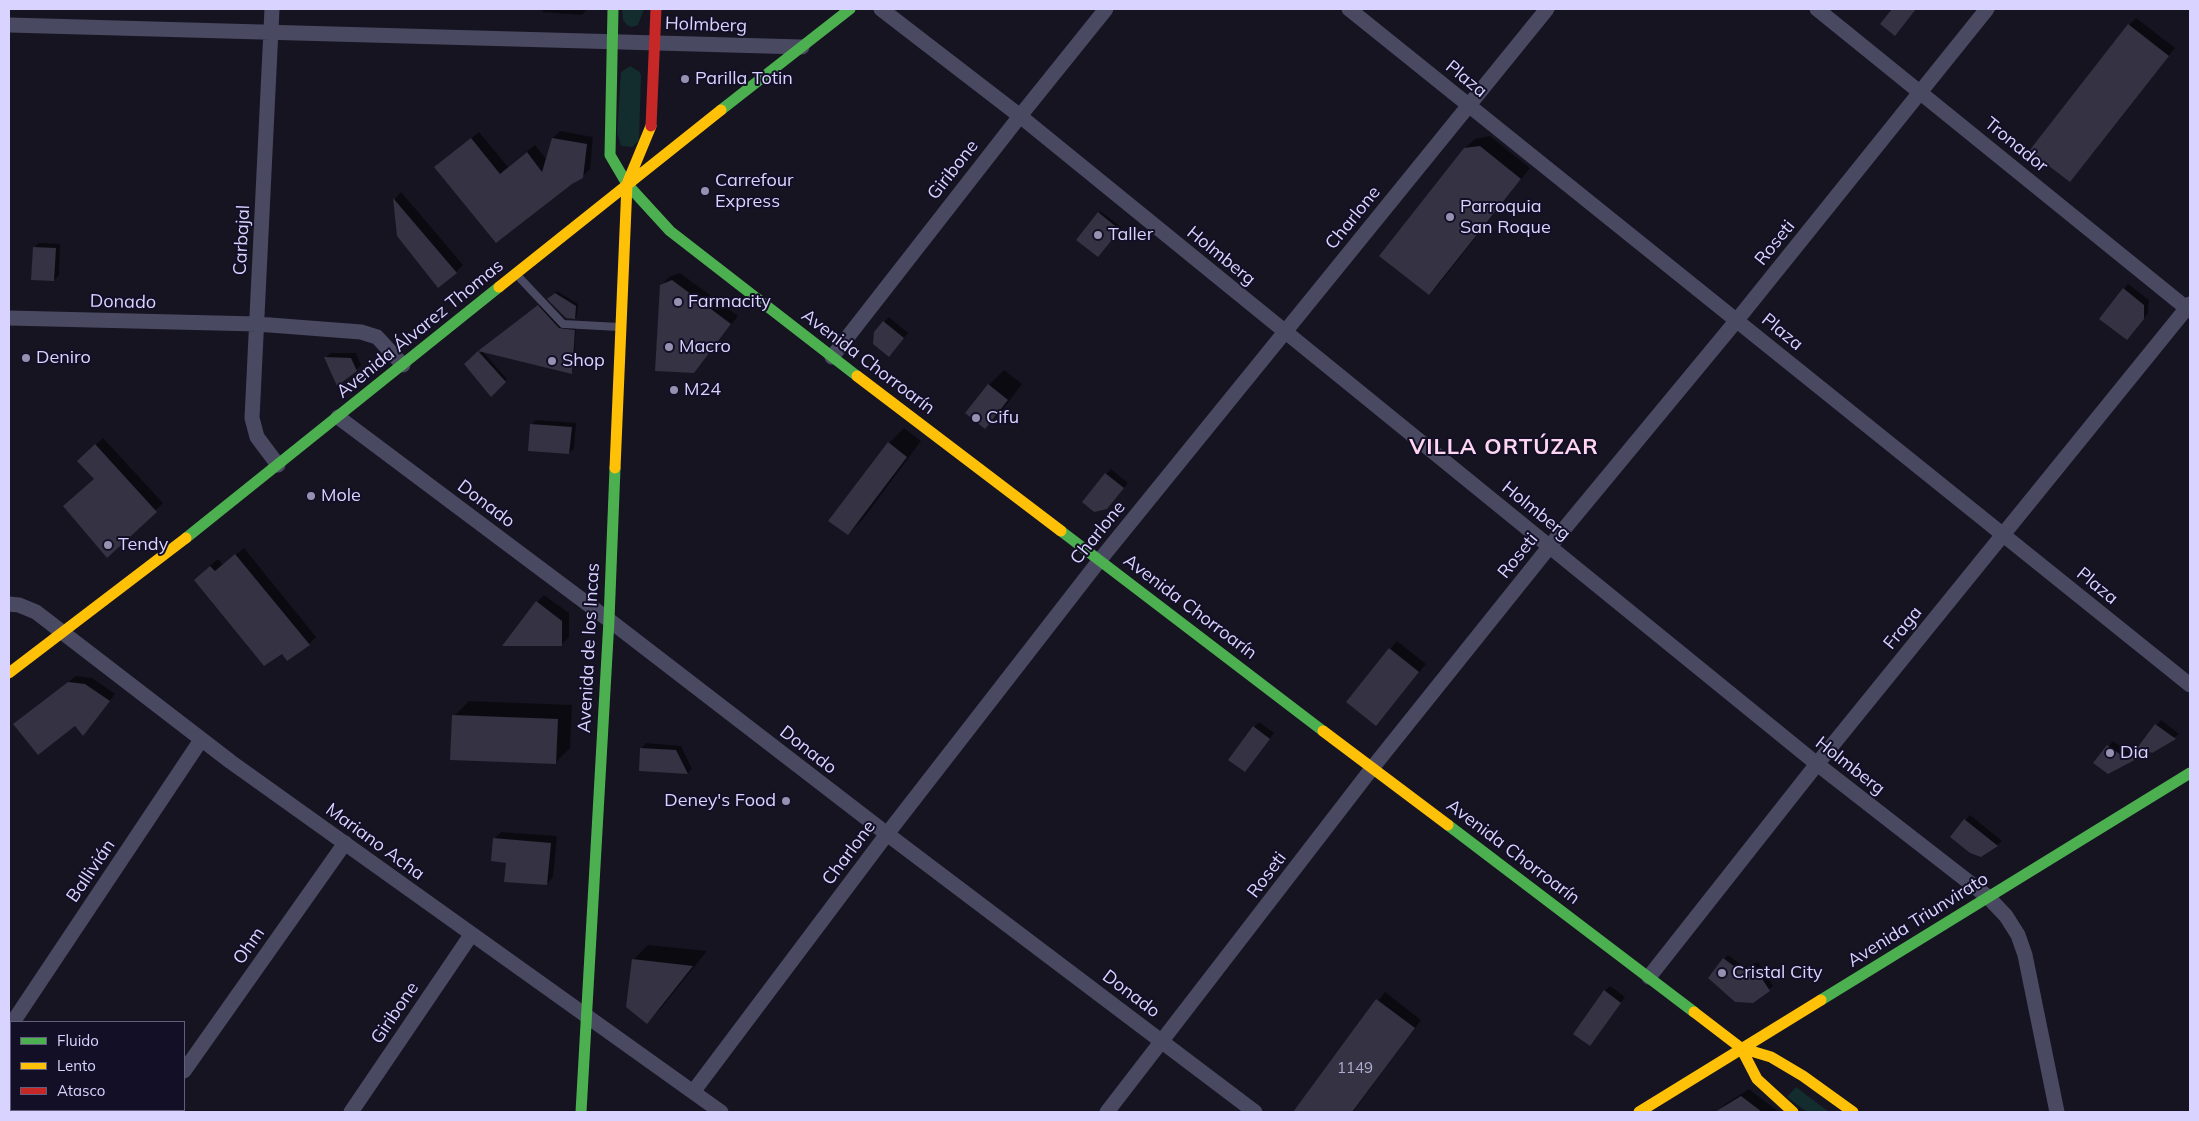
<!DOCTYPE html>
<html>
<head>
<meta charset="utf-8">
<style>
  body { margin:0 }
  #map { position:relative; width:2199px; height:1121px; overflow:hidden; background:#161421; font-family:Mulish,sans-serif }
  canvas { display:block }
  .frame { position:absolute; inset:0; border:10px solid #d9d4ff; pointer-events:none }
  .legend { position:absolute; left:10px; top:1021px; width:175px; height:90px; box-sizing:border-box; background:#130f26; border:1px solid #625e7d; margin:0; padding:6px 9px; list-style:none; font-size:15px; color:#d9d4ff }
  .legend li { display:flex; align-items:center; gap:10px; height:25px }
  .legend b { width:25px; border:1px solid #625e7d }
</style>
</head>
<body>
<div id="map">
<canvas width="2199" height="1121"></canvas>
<div class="frame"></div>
<ul class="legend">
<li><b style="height:6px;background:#4caf50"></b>Fluido</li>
<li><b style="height:6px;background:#ffc107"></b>Lento</li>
<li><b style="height:6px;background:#c62828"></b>Atasco</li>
</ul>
</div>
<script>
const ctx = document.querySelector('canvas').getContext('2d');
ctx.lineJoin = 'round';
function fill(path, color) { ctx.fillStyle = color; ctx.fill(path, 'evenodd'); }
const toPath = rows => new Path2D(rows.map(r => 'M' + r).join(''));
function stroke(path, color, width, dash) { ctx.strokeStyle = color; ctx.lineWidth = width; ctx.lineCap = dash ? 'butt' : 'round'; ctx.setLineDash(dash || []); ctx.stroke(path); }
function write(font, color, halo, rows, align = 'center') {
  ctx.font = font + ' Mulish,sans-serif'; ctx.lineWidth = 4; ctx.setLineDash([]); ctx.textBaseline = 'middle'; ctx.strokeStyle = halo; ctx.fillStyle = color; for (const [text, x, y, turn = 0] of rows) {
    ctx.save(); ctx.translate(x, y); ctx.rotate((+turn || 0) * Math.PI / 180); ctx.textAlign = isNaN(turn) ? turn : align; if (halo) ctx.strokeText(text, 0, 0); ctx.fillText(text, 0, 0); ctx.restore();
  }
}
fill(toPath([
  [622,9,644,9,638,25,632,27,627,25,623,20],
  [630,66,640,72,641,76,639,140,632,147,621,146,617,133,621,72],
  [1796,1087,1829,1112,1807,1112,1787,1097]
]), '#132c2d');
fill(toPath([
  [543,9,587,9,582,15,543,12],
  [2136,18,2175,48,2070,181,2129,25],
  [560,131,593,137,590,169,582,177,571,183,436,167,479,132,508,167,535,145,547,160,553,138],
  [1490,136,1530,168,1439,284,1429,294,1464,149,1475,139],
  [401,192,463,265,456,272,398,236,395,199],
  [1100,211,1121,227,1100,254,1099,213],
  [39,243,60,244,59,275,54,280,34,248],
  [680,273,738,316,694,372,662,285,669,277],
  [2128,284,2149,300,2148,313,2132,334,2124,289],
  [557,291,578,304,577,316,575,318,550,297],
  [541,304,562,327,576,329,573,371,571,373,482,351,507,379,491,395,465,365],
  [889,317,908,333,894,350,884,322],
  [331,353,356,353,361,365,356,370,326,357],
  [1004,370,1022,384,1000,413,985,427,989,385],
  [536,420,576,423,574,448,569,453,531,425],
  [904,428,921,441,863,519,848,534,830,520,889,443],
  [103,438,163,503,107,556,95,479,79,461],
  [1111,469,1128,483,1107,508,1106,474],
  [244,548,316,637,309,644,203,572,218,559,223,565],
  [544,595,569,613,569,637,561,645,537,602],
  [1397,641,1426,664,1383,717,1390,649],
  [76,676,92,678,115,694,83,734,75,724,22,718],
  [469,701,572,705,570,748,555,763,454,716],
  [2161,720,2179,734,2152,752,2150,750,2108,773,2095,763,2113,741,2133,756],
  [1259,722,1274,733,1249,766,1254,727],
  [646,743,681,746,692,769,688,773,640,770,642,748],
  [1970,815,2002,841,1981,856,1951,837],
  [501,832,557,836,553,877,547,884,507,861,495,838],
  [648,945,707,951,662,1007,647,1022,633,960],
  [1728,955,1744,967,1758,962,1773,986,1753,1002,1724,959],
  [1610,986,1625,997,1594,1040,1605,991],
  [1385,992,1421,1020,1353,1112,1304,1112,1298,1108],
  [1749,1089,1779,1112,1718,1112,1725,1104]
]), '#0007');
fill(toPath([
  [1892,9,1916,9,1895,36,1880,24],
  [2128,24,2169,56,2070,182,2029,151],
  [471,138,500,174,527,152,542,172,552,138,587,144,583,178,572,184,496,243,434,167],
  [1480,146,1521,179,1429,295,1379,256,1464,148],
  [393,198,457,273,438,288,397,236],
  [1098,212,1120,230,1098,257,1076,240],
  [33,247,56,248,54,281,31,280],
  [672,280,731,324,694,373,655,371,660,285],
  [2123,288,2144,305,2144,319,2127,340,2099,319],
  [555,293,576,306,575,319,566,318,547,299],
  [538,305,559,328,575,330,572,374,478,351],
  [883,321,904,338,889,357,873,344,874,332],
  [478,351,506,382,491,397,464,364],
  [324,357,351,358,357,371,337,386],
  [988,384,1008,400,985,429,965,413],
  [530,424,572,427,569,454,528,451],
  [888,442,907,457,848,535,828,521],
  [95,444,157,512,107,558,63,506,94,479,77,461],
  [1105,473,1124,488,1107,509,1094,512,1082,502],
  [235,554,310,645,287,661,282,654,264,666,194,580,210,566,215,571],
  [536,601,562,621,562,646,502,646],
  [1389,648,1419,672,1376,726,1346,702],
  [68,682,85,684,110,701,83,736,75,726,38,755,13,724],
  [452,715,558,719,556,764,450,760],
  [2155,724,2176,739,2152,753,2150,752,2108,774,2093,763,2107,745,2128,760],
  [1253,726,1270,739,1245,772,1228,760],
  [640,748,676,750,688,774,639,771],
  [1964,819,1998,846,1981,857,1970,853,1950,837],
  [493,838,551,843,547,885,504,882,506,863,491,861],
  [1723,958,1739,970,1753,965,1770,991,1753,1003,1735,1002,1708,978],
  [632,959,693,966,647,1024,626,1007],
  [1604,990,1621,1003,1590,1046,1573,1034],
  [1376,999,1415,1028,1352,1112,1293,1112],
  [1741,1096,1762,1112,1715,1112]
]), '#343243');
stroke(toPath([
  [517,275,563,324,619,327]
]), '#4a4962', 8);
stroke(toPath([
  [272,9,252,418,257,437,278,465],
  [881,9,1020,116,1817,764,1988,897,2006,916,2018,935,2025,955,2057,1112],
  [1349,9,2190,685],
  [1817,9,2190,311],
  [9,25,802,47],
  [9,318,257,324,361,332,377,337,403,365],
  [832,357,1020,116,1106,9],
  [338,417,609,620,887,834,1255,1112],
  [9,604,19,605,36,612,231,762,721,1112],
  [1649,977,1817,764,2190,304],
  [13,1022,201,740],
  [184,1071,345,843],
  [9,1080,11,1082],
  [693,1092,887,834,1099,561,1547,9],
  [50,1110,54,1112],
  [154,1112,156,1110],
  [351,1112,471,935],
  [1107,1112,1373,767,1550,546,1737,320,1987,9]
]), '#4a4962', 15);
stroke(toPath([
  [613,9,610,155,627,184,670,231,857,376],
  [721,110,850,9],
  [1061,531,1323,731],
  [186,538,499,287],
  [1448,825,1694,1012],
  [1821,1000,2190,773],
  [581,1112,609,620,615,468]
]), '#4caf50', 11);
stroke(toPath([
  [499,287,721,110],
  [857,376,1061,531],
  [615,468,627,184,651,126],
  [9,673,186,538],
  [1323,731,1448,825],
  [1694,1012,1741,1048,1771,1057,1803,1076,1853,1112],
  [1741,1048,1757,1079,1793,1112],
  [1639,1112,1821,1000]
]), '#ffc107', 11);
stroke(toPath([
  [651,126,656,9]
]), '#c62828', 11);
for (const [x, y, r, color] of [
  [685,79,5,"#9591b1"],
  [705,191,5,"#9591b1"],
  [1450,217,5,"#9591b1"],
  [1098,235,5,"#9591b1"],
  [678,302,5,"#9591b1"],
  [669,347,5,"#9591b1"],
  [26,358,5,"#9591b1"],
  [552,361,5,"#9591b1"],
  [674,390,5,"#9591b1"],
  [976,418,5,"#9591b1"],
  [311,496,5,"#9591b1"],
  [108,545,5,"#9591b1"],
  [2110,753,5,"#9591b1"],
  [786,801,5,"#9591b1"],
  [1722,973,5,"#9591b1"]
]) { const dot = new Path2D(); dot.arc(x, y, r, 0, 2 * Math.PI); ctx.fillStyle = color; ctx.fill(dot); stroke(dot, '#130f26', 2); }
write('15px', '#b0acd0', null, [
  ["1149",1355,1068]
]);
write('18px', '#d9d4ff', '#130f26', [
  ["Holmberg",706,25,2],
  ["Plaza",1466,79,39],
  ["Tronador",2016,145,39],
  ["Giribone",953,170,-52],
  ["Charlone",1353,218,-51],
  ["Carbajal",242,240,-87],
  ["Roseti",1775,243,-51],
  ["Holmberg",1221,256,39],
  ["Donado",123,302,1],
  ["Avenida Álvarez Thomas",420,329,-39],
  ["Plaza",1782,332,39],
  ["Avenida Chorroarín",868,362,37],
  ["Donado",486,504,37],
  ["Holmberg",1536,511,39],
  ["Charlone",1098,533,-51],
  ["Roseti",1518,556,-51],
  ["Plaza",2097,586,39],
  ["Avenida Chorroarín",1190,607,37],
  ["Fraga",1903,628,-51],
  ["Avenida de los Incas",589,648,-87],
  ["Donado",808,750,38],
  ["Holmberg",1850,766,38],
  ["Mariano Acha",375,842,36],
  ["Avenida Chorroarín",1513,852,37],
  ["Charlone",849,853,-53],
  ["Ballivián",91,871,-56],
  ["Roseti",1267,875,-53],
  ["Avenida Triunvirato",1918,920,-32],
  ["Ohm",249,946,-55],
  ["Donado",1131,994,37],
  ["Giribone",395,1013,-56]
]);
write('18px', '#d9d4ff', '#130f26', [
  ["Parilla Totin",695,79],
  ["Carrefour",715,181],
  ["Express",715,202],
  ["Parroquia",1460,207],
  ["San Roque",1460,228],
  ["Taller",1108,235],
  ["Farmacity",688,302],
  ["Macro",679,347],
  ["Deniro",36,358],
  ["Shop",562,361],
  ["M24",684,390],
  ["Cifu",986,418],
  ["Mole",321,496],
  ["Tendy",118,545],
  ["Dia",2120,753],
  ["Deney's Food",776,801,"right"],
  ["Cristal City",1732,973]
], 'left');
ctx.letterSpacing = '1px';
write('bold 22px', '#ffd6f0', '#130f26', [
  ["VILLA ORTÚZAR",1504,447]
]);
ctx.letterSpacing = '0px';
</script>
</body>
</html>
